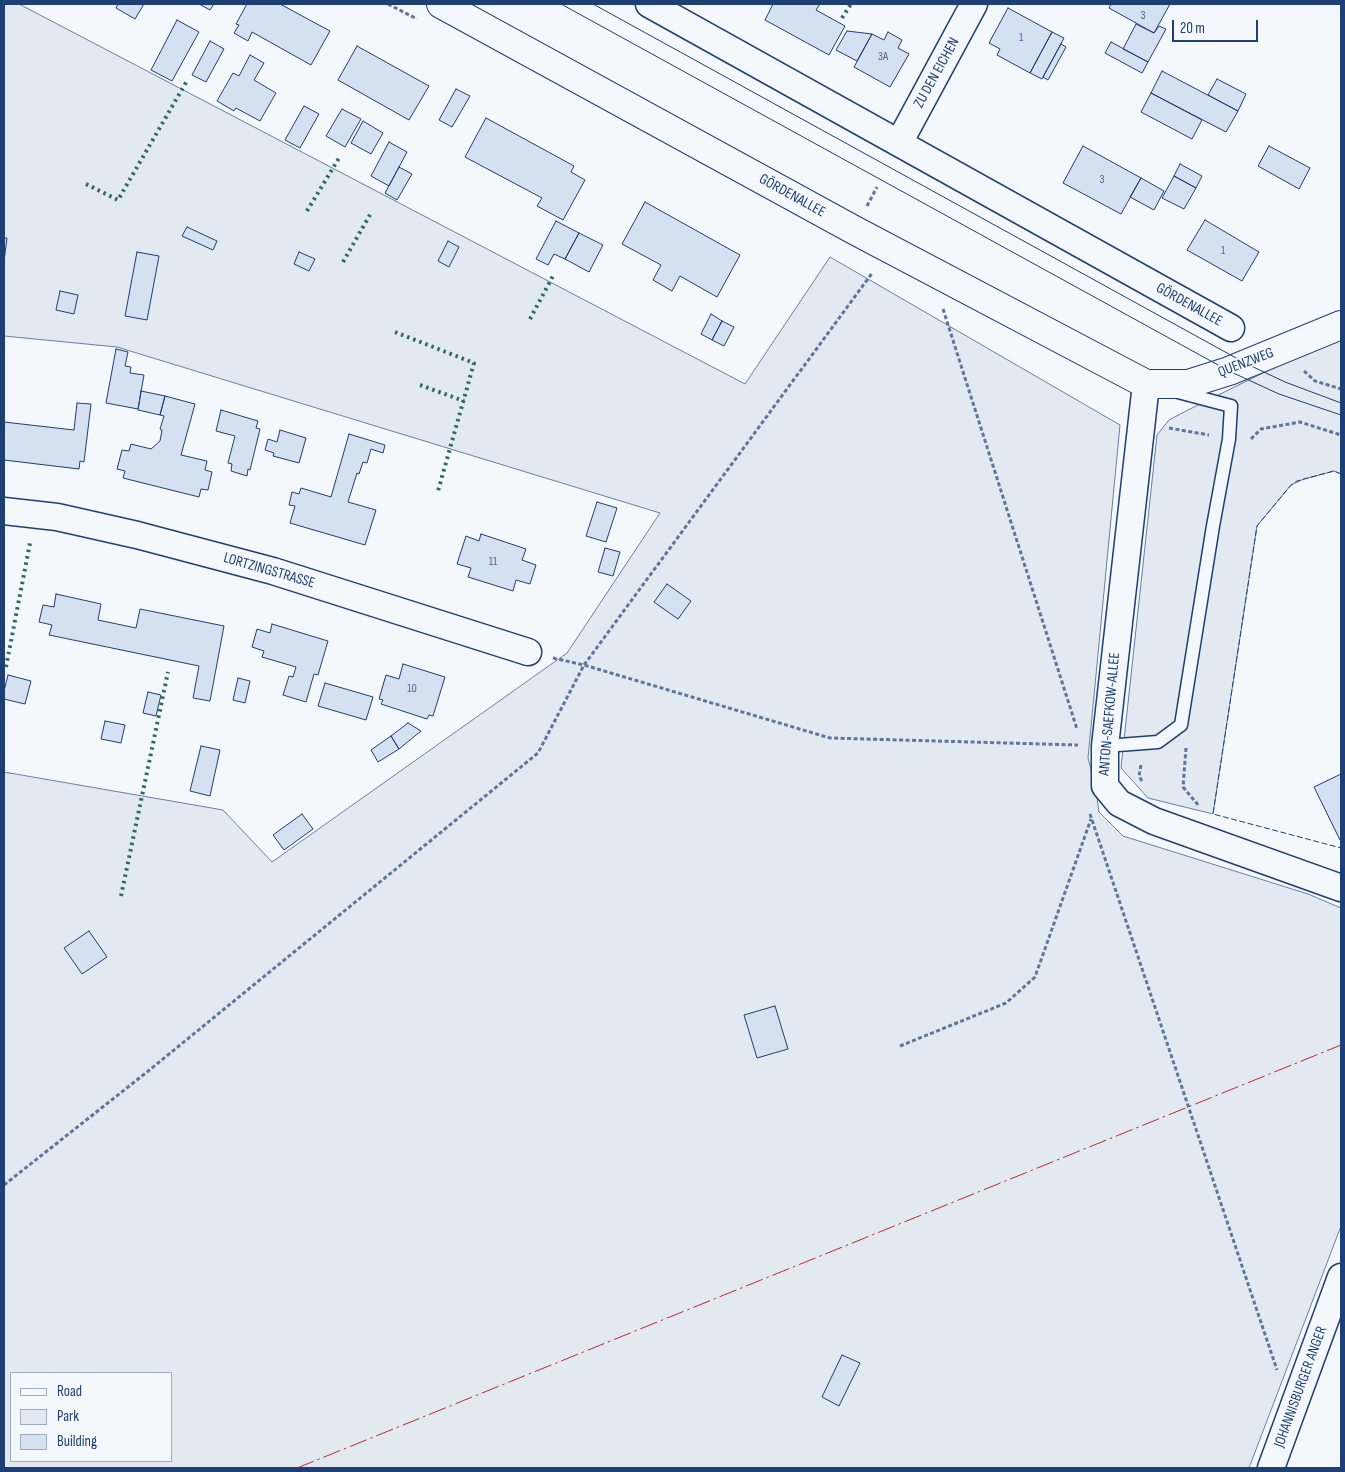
<!DOCTYPE html>
<html>
<head>
<meta charset="utf-8">
<style>
  body { margin:0 }
  #map { position:relative; width:1345px; height:1472px; overflow:hidden; background:#f4f7fb; font-family:"Sofia Sans Condensed",sans-serif }
  canvas { display:block }
  .frame { position:absolute; inset:0; border:5px solid #1d3f73; pointer-events:none }
  .legend { position:absolute; left:10px; top:1372px; width:162px; height:90px; box-sizing:border-box; background:#f4f7fb; border:1px solid #9eadc5; margin:0; padding:6px 9px; list-style:none; font-size:15px; color:#1d3f73 }
  .legend li { display:flex; align-items:center; gap:10px; height:25px }
  .legend b { width:25px; border:1px solid #9eadc5 }
  .scale { position:absolute; left:1172px; top:20px; width:86px; height:22px; box-sizing:border-box; border:2px solid #1d3f73; border-top:0; padding-left:6px; font-size:15px; line-height:18px; white-space:nowrap; color:#1d3f73; -webkit-text-stroke:4px #f4f7fb; paint-order:stroke }
</style>
</head>
<body>
<div id="map">
<canvas width="1345" height="1472"></canvas>
<div class="frame"></div>
<ul class="legend">
<li><b style="height:6px;background:#f4f7fb"></b>Road</li>
<li><b style="height:14px;background:#e3e9f0"></b>Park</li>
<li><b style="height:14px;background:#d5e0f0"></b>Building</li>
</ul>
<div class="scale">20 m</div>
</div>
<script>
const ctx = document.querySelector('canvas').getContext('2d');
ctx.lineJoin = 'round';
function fill(path, color) { ctx.fillStyle = color; ctx.fill(path, 'evenodd'); }
const toPath = rows => new Path2D(rows.map(r => 'M' + r).join(''));
function stroke(path, color, width, dash) { ctx.strokeStyle = color; ctx.lineWidth = width; ctx.lineCap = dash ? 'butt' : 'round'; ctx.setLineDash(dash || []); ctx.stroke(path); }
function write(font, color, halo, rows, align = 'center') {
  ctx.font = font + ' "Sofia Sans Condensed",sans-serif'; ctx.lineWidth = 4; ctx.setLineDash([]); ctx.textBaseline = 'middle'; ctx.strokeStyle = halo; ctx.fillStyle = color; for (const [text, x, y, turn = 0] of rows) {
    ctx.save(); ctx.translate(x, y); ctx.rotate((+turn || 0) * Math.PI / 180); ctx.textAlign = isNaN(turn) ? turn : align; if (halo) ctx.strokeText(text, 0, 0); ctx.fillText(text, 0, 0); ctx.restore();
  }
}
const green = toPath([
  [4,4,19,4,745,384,830,257,1120,425,1088,758,1095,784,1099,812,1123,836,1308,894,1341,908,1341,1226,1249,1468,4,1468,4,772,223,810,272,862,567,653,660,513,117,347,4,336,4,4],
  [11,1373,171,1373,171,1461,11,1461,11,1373],
  [1341,340,1341,474,1334,471,1304,479,1291,485,1257,526,1213,814,1148,798,1121,768,1157,435,1169,420,1188,410,1277,366,1341,340]
]);
fill(green, '#e3e9f0');
stroke(green, '#687fa3', 1);
const building = toPath([
  [116,4,144,4,135,19,116,8,118,4,116,4],
  [199,4,214,4,210,10,199,4],
  [247,4,280,4,330,31,311,65,252,32,248,41,234,33,239,25,236,24,247,4],
  [773,4,820,4,816,10,845,26,829,55,765,20,773,4],
  [1111,4,1170,4,1154,33,1109,8,1111,4],
  [1008,8,1052,32,1030,73,997,55,1000,49,989,43,1008,8],
  [177,20,199,32,172,81,151,70,177,20],
  [1136,24,1154,33,1159,26,1166,29,1148,62,1123,49,1136,24],
  [847,31,872,34,857,61,836,50,847,31],
  [888,32,902,40,898,48,909,54,890,87,854,67,872,34,884,40,888,32],
  [1052,32,1064,38,1042,79,1030,73,1052,32],
  [210,41,224,49,206,82,192,75,210,41],
  [1111,42,1148,62,1142,73,1105,53,1111,42],
  [1061,44,1066,47,1048,80,1043,77,1061,44],
  [357,46,429,86,409,120,338,80,357,46],
  [250,55,264,63,254,80,276,93,260,121,236,108,234,111,217,101,233,73,239,76,250,55],
  [1162,71,1238,111,1226,132,1151,93,1162,71],
  [1217,79,1246,94,1238,111,1208,95,1217,79],
  [456,89,470,96,452,127,439,120,456,89],
  [1151,93,1202,120,1192,139,1141,112,1151,93],
  [304,106,319,114,300,148,285,140,304,106],
  [342,109,361,119,345,147,326,136,342,109],
  [486,118,574,166,571,172,585,180,563,220,537,206,542,198,465,157,486,118],
  [363,121,383,133,371,154,351,143,363,121],
  [389,142,407,152,389,186,371,176,389,142],
  [1083,146,1141,178,1121,214,1063,183,1083,146],
  [1269,146,1310,168,1299,189,1258,166,1269,146],
  [1180,164,1202,176,1196,188,1174,176,1180,164],
  [399,167,412,174,397,200,385,193,399,167],
  [1174,176,1196,188,1184,209,1162,198,1174,176],
  [1141,178,1164,191,1154,210,1130,197,1141,178],
  [645,202,740,255,717,297,680,276,672,291,653,280,661,265,622,244,645,202],
  [1205,220,1259,252,1242,281,1187,250,1205,220],
  [556,221,579,233,565,259,554,254,548,265,536,259,556,221],
  [187,227,217,241,213,250,182,236,187,227],
  [579,233,603,245,589,272,565,259,579,233],
  [4,238,7,238,4,261,4,238],
  [448,241,459,247,449,267,438,261,448,241],
  [137,252,159,256,147,320,125,316,137,252],
  [299,252,315,259,309,271,294,264,299,252],
  [60,291,78,295,74,314,56,310,60,291],
  [711,314,722,321,712,340,701,334,711,314],
  [722,321,734,327,724,346,712,340,722,321],
  [116,349,128,352,125,366,131,367,130,373,144,375,138,409,106,403,116,349],
  [141,391,165,396,160,415,138,410,141,391],
  [165,396,195,404,181,455,207,461,205,470,212,472,208,490,201,489,199,497,123,478,125,471,117,469,122,450,129,451,131,444,151,449,160,441,162,430,160,429,164,416,160,415,165,396],
  [77,403,91,404,84,462,80,461,79,469,4,460,4,422,74,430,77,403],
  [221,410,258,421,256,428,260,429,250,470,248,469,247,476,231,471,232,464,228,463,235,436,216,431,221,410],
  [280,430,306,438,299,463,273,456,274,453,265,450,268,439,277,442,280,430],
  [349,434,385,445,383,453,371,449,367,463,363,462,359,474,357,473,348,502,376,510,365,545,290,523,295,506,289,505,292,492,299,494,301,488,331,497,349,434],
  [597,502,617,508,606,542,586,536,597,502],
  [481,534,526,549,522,560,536,565,530,584,516,580,513,591,468,577,471,568,457,564,466,536,479,541,481,534],
  [605,548,620,552,613,576,598,572,605,548],
  [667,584,691,601,678,619,654,602,667,584],
  [56,594,101,604,98,620,136,628,140,609,224,626,210,701,193,698,199,666,49,635,52,625,39,622,43,605,54,607,56,594],
  [272,624,328,641,318,675,314,674,306,702,283,695,289,676,293,677,296,667,262,657,264,651,252,647,257,629,270,633,272,624],
  [403,664,445,677,433,716,429,715,427,719,381,704,383,700,379,699,386,675,399,679,403,664],
  [8,675,31,681,25,704,4,699,4,691,8,675],
  [238,678,250,681,245,703,233,700,238,678],
  [325,683,373,697,366,720,318,706,325,683],
  [148,692,161,695,156,716,143,713,148,692],
  [105,721,125,725,121,743,101,739,105,721],
  [408,723,421,731,399,749,391,736,408,723],
  [391,736,399,749,378,762,371,750,391,736],
  [201,746,220,750,210,796,190,791,201,746],
  [1341,774,1341,839,1340,840,1314,787,1341,774],
  [302,814,313,829,284,850,273,835,302,814],
  [89,931,107,957,82,974,64,948,89,931],
  [775,1006,788,1049,757,1058,744,1015,775,1006],
  [842,1355,860,1363,839,1406,822,1397,842,1355]
]);
fill(building, '#d5e0f0');
stroke(building, '#1d3f73', 1);
const lane = toPath([
  [1105,746,1158,742,1181,725,1213,526,1229,439,1231,406,1178,392]
]);
const street = toPath([
  [649,4,1231,328],
  [899,143,974,4],
  [1146,384,1105,746,1105,786,1119,803,1154,821,1341,888],
  [4,511,57,517,137,535,273,571,528,652],
  [1271,1468,1341,1277]
]);
const secondary = toPath([
  [441,4,854,230,1146,384,1188,384,1229,371,1341,325]
]);
stroke(lane, '#1d3f73', 15);
stroke(street, '#1d3f73', 29);
stroke(secondary, '#1d3f73', 30);
stroke(toPath([
  [388,4,417,19],
  [867,206,877,187],
  [943,309,1077,729],
  [1304,371,1315,381,1341,389],
  [1169,428,1209,435],
  [1251,439,1261,429,1300,422,1341,435],
  [553,658,584,665,830,738,1078,745],
  [1186,748,1183,787,1199,806],
  [1141,765,1139,776,1143,783],
  [1090,814,1277,1370],
  [900,1046,1006,1003,1035,977,1091,819],
  [4,1185,147,1072,538,753,584,665,873,272]
]), '#5e769c', 3, [4, 2.5]);
stroke(lane, '#f4f7fb', 12);
stroke(street, '#f4f7fb', 26);
stroke(secondary, '#f4f7fb', 28);
stroke(toPath([
  [561,4,1229,371,1279,394,1341,415],
  [593,4,1247,364,1285,382,1341,403]
]), '#1d3f73', 1);
stroke(toPath([
  [842,18,851,4],
  [86,184,118,200,188,79],
  [307,211,339,158],
  [343,262,371,213],
  [530,319,554,274],
  [395,332,474,363,438,491],
  [420,385,464,401],
  [6,667,30,543],
  [121,896,168,672]
]), '#2c6c60', 4, [2.5, 4]);
stroke(toPath([
  [1341,474,1334,471,1297,481,1291,485,1257,526,1213,814,1341,848]
]), '#1d3f73', 1, [6, 2.5]);
stroke(toPath([
  [297,1468,1341,1045]
]), '#c62828', 1, [18, 4, 2.5, 4]);
write('12px', '#4b6792', null, [
  ["3",1143,16],
  ["1",1021,38],
  ["3A",883,57],
  ["3",1102,180],
  ["1",1223,251],
  ["11",493,562],
  ["10",412,689]
]);
write('15px', '#1d3f73', '#f4f7fb', [
  ["ZU DEN EICHEN",937,73,-61],
  ["GÖRDENALLEE",792,196,29],
  ["GÖRDENALLEE",1189,305,29],
  ["QUENZWEG",1246,363,-21],
  ["LORTZINGSTRASSE",269,571,16],
  ["ANTON-SAEFKOW-ALLEE",1110,714,-85],
  ["JOHANNISBURGER ANGER",1301,1387,-70]
]);
</script>
</body>
</html>
